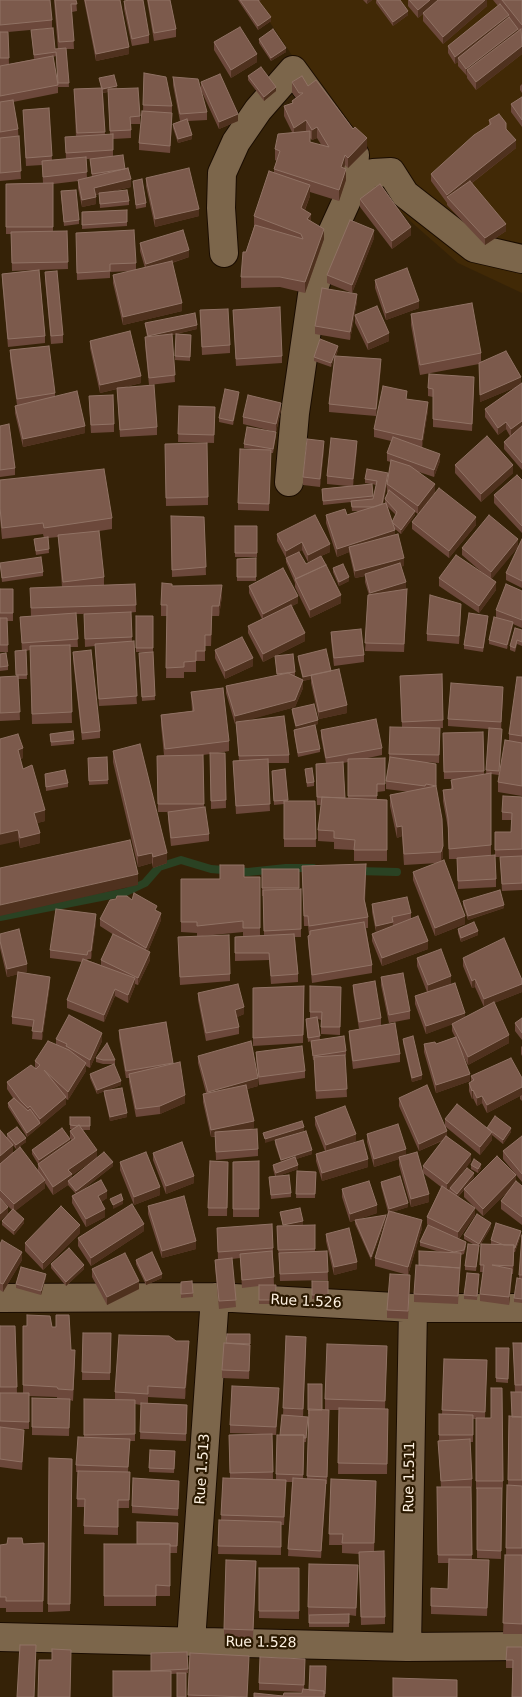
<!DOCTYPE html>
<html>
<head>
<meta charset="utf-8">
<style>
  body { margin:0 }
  canvas { display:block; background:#352207 }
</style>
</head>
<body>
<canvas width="522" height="1697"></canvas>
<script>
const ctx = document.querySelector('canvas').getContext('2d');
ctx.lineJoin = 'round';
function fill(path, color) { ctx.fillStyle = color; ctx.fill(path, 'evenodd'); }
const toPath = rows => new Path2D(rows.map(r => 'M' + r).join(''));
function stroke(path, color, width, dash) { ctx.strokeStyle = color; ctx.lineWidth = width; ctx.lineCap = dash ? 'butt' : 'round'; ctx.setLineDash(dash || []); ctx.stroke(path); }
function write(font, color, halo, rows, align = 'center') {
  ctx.font = font + ' "DejaVu Sans",sans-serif'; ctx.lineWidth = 4.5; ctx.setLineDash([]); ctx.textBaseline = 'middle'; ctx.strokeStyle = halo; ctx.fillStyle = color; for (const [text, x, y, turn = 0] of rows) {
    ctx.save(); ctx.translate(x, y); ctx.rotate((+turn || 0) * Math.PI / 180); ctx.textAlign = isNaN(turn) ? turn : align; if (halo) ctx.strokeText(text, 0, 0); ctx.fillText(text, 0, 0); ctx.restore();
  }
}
fill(toPath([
  [261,0,522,0,522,293,458,263,409,220,373,180,367,149,316,91,257,3]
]), '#412906');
stroke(toPath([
  [357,871,397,872],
  [0,917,126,892,145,883,159,867,181,860,211,869,248,872,286,868,313,868]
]), '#2a4223', 8);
const minor = toPath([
  [352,189,373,173,391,172,405,194,474,248,522,259],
  [224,253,221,208,222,173,236,142,258,110,293,70,355,155,352,189,331,235,312,295,295,413,289,482],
  [0,1298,215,1297,413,1308,522,1308],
  [0,1637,407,1647,522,1646],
  [191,1641,215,1297],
  [407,1647,413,1308]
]);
stroke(minor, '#1a0c00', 30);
stroke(minor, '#7c664b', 28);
fill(toPath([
  [0,0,52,20,52,28,8,32,9,64,40,58,34,59,31,30,55,49,58,49,54,0,76,0,77,11,72,12,74,49,66,49,69,87,58,87,58,93,13,102,18,129,21,179,0,181],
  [56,56,58,83,53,57],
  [84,0,120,0,129,54,96,61],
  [147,0,170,0,176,29,176,37,154,41],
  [238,0,261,0,259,1,271,21,258,30],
  [363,0,372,0,367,4],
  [376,0,408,15,393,26,376,3],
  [408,0,487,0,487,6,443,44,423,21,423,14,418,18,408,6],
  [493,0,522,0,522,54,476,90,467,78,467,76,458,66,458,62,455,64,448,53,448,46,498,6],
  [124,1,149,35,149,43,132,46,124,9],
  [259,39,286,52,271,61,259,43],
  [214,42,257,62,231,78,214,50],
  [144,73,172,106,172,121,170,153,139,150,139,143,143,111],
  [248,76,276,91,264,101,248,80],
  [173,77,207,112,207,120,188,121,192,139,178,143,173,128,173,124,180,121,173,85],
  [99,78,117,89,140,116,140,124,131,124,131,138,113,139,113,156,125,169,131,187,110,192,129,201,129,205,100,208,99,194,96,195,96,204,82,207,78,188,78,181,53,184,53,231,67,231,68,269,39,270,45,336,45,343,8,347,2,281,2,274,34,270,12,271,11,234,6,234,6,184,43,183,42,165,26,166,23,110,49,108,52,160,66,159,65,137,76,137,74,89,101,88],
  [108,92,110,135,105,135,103,93],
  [86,159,93,159,90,159,92,177,87,178],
  [201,82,238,121,219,129,201,90],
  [292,82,308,86,367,149,348,168,345,165,344,168,346,180,339,201,310,192,310,196,305,210,311,221,324,239,305,293,280,287,241,288,241,277,246,252,254,227,254,216,274,172,274,169,277,161,275,160,275,149,292,132,284,116,284,106,292,103,292,101,296,98,292,92],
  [310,138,312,140,317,138,322,146,310,142],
  [522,84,522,93,520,90,520,86],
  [522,97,522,127,511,112,511,104],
  [489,120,506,129,516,148,472,183,506,231,485,245,447,205,447,202,447,203,431,181,431,174,489,125],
  [146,178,199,216,155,227,146,186],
  [133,181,146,203,146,207,136,209],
  [61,195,79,220,79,224,64,226],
  [360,199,411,235,392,249,360,207],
  [127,210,127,226,82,229,82,212],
  [374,238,352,293,327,283,327,275],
  [76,241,136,263,136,270,145,268,140,251,140,243,189,257,172,263,182,311,123,325,113,283,113,275,132,271,110,272,110,278,77,280],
  [45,272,63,335,63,343,51,344,45,279],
  [375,280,419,308,386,320,375,288],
  [357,301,350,340,315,334,315,326],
  [200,310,230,345,230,353,202,355],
  [233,310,282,356,282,363,236,366],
  [411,314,481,353,481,361,521,384,522,383,522,470,504,449,504,442,510,436,506,429,498,435,485,417,485,409,516,387,480,402,479,364,420,375,411,325],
  [355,315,389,341,368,350,355,323],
  [145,323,197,329,172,335,175,382,149,385,145,345,145,337,147,337],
  [176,334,191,335,190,361,175,360],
  [90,341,141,383,125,387,157,427,157,435,120,437,117,389,100,393,90,348],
  [10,350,55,393,55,397,85,433,23,447,15,413,15,406,17,405,10,358],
  [338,350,336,356,381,366,376,416,329,412,329,404,335,356,331,367,314,361,314,357],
  [474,385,472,431,433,427,433,397,428,396,428,388],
  [239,396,233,425,219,422,219,418],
  [407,399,428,410,422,447,440,461,434,477,419,472,435,492,418,514,415,512,415,515,401,534,395,529,395,535,404,566,401,566,407,596,404,652,365,651,369,595,365,582,365,576,355,578,349,552,337,557,326,523,326,515,347,515,360,511,352,511,351,502,323,505,322,489,348,486,327,484,327,476,357,448,353,486,371,484,365,483,365,479,388,476,391,462,387,461,387,453,391,441,374,437,374,429],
  [372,484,376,485,373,498,373,496],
  [387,484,387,492,388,492,385,499,385,503,383,504],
  [387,506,396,515,392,522],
  [89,404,114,424,114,432,91,433],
  [179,406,215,407,214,443,178,442],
  [281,410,276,432,243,424,243,417],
  [0,426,15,468,15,475,0,477],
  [276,436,273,453,271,453,269,511,238,510,238,503,251,449,244,448,244,444],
  [165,444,208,497,208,505,166,506],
  [324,449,320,487,303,485,303,477],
  [455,465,513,473,481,502,455,473],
  [0,480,112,518,112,529,93,532,104,577,104,585,135,584,136,612,126,613,131,612,132,641,137,704,99,706,95,646,85,647,84,614,76,614,78,647,70,647,72,723,32,724,30,650,26,651,27,679,18,679,20,720,0,721,0,677,16,676,15,651,22,651,20,617,31,616,30,588,62,587,58,537,48,538,49,553,36,555,34,539,44,538,43,534,2,539,0,519],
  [522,480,522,533,494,503,494,495],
  [171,516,204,517,206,575,172,577],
  [412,522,476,525,449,558,412,529],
  [235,526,257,526,257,557,235,557],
  [277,534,330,552,308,562,302,550,288,557,306,564,341,603,310,618,295,587,295,583,286,562,286,558,277,541],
  [522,539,522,588,506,580,506,573],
  [518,547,491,579,496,590,479,613,439,586,439,578,485,575,462,555,462,548],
  [256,558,256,581,237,581,237,559],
  [0,563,43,572,43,576,2,582],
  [333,568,349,581,339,586,333,572],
  [172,586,222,596,219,616,212,616,211,646,205,646,205,661,196,661,196,672,184,672,184,678,166,678,167,616,161,616,161,605],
  [249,586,298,603,292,606,305,641,263,662,248,633,248,626,262,619,249,593],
  [0,589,13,589,13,621,7,621,8,652,0,652],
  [522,591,522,628,513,624,507,649,489,644,489,640,496,618,496,610],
  [461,611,459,644,427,641,427,634],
  [136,616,153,616,153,652,136,652],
  [488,620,483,652,464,649,464,645],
  [522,630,522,646,517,644,515,652,510,650,510,646],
  [331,632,364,655,364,662,334,666,331,640],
  [215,650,253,666,225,679,215,658],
  [73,652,100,731,100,738,82,740,73,659],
  [153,652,155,700,142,701,139,653],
  [0,654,8,666,8,670,0,671],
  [275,656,295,672,295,676,303,680,298,660,298,656,331,671,347,713,319,719,311,683,311,679,303,681,303,688,295,707,243,721,289,755,289,763,268,763,270,811,236,814,233,761,239,761,236,723,235,724,226,693,226,686,277,676],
  [442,674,443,728,440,728,439,763,424,762,436,764,436,789,443,857,441,862,465,924,435,936,413,880,413,872,438,863,404,865,402,836,397,838,390,806,390,795,410,792,386,789,386,781,390,761,389,761,389,754,402,727,400,676],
  [522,677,522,796,498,792,498,782,509,741,509,734],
  [191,692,229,741,229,751,218,753,225,753,226,808,211,809,210,754,203,755,204,808,209,834,209,841,171,846,168,819,168,812,158,812,157,756,164,755,161,725,161,715,192,711],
  [503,695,501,729,499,775,491,774,491,856,496,879,496,887,458,889,457,859,449,859,448,828,443,801,443,790,451,790,451,780,454,779,444,779,443,733,483,732,484,774,486,774,489,729,448,726,448,719],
  [292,709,318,724,310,726,320,749,320,752,298,757,294,734,294,730,296,729,292,713],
  [321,730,382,748,382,755,363,759,385,758,385,791,377,792,377,799,387,800,387,861,354,861,354,850,334,849,334,842,318,841,318,830,321,805,317,805,316,771,326,763,321,737],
  [348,762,348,798,345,798,343,763],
  [50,734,74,740,74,744,51,746],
  [0,739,23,758,20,759,23,769,45,821,37,823,40,843,20,848],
  [113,751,167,863,153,868,152,863,138,867,113,762],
  [107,757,108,784,89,785,88,758],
  [285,769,288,801,315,801,316,847,284,847,284,804,274,805,272,774],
  [305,769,314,782,314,786,307,787],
  [45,774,68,783,68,787,46,791],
  [522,797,522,890,502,891,500,857,495,857,495,832,511,832,512,820,502,820,502,812],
  [302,866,366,874,365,901,368,917,368,928,366,928,372,965,372,973,312,983,308,943,308,936,309,935,308,926,304,926],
  [262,869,299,869,299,889,301,889,301,937,295,937,298,974,298,982,271,984,269,960,235,961,235,937,243,936,243,932,203,936,230,974,230,981,180,985,178,945,197,936,197,933,181,932,181,879,220,879,244,877,260,877,260,935,264,935,263,896,262,896],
  [132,900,157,911,161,920,148,951,150,960,138,985,135,984,135,986,128,1003,115,996,104,1022,67,1008,67,1000,82,962,50,958,50,950,96,922,91,959,88,959,87,960,101,965,101,960,114,935,100,926,100,919],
  [463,901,504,908,468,920,463,905],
  [372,904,411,913,411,919,428,949,382,966,372,941,372,934,376,932,372,912],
  [458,929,478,935,461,942,458,933],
  [0,934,27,972,23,973,50,984,42,1040,32,1039,33,1027,12,1024,12,1017,18,974,7,977,0,948],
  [417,958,451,984,443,987,465,1017,491,1004,484,1007,475,987,472,988,463,966,463,958,522,980,522,992,494,1003,509,1043,468,1065,462,1053,470,1081,436,1093,424,1052,424,1044,436,1044,455,1037,452,1031,452,1024,426,1034,415,1004,415,996,427,992,417,966],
  [381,977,410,1011,410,1019,389,1023,381,985],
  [353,985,381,1018,381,1026,400,1054,400,1062,353,1069,349,1038,349,1031,359,1029,353,992],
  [304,986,303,1043,253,1046,253,988],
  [341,987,340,1035,321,1034,321,1020,318,1019,320,1040,346,1051,346,1055,345,1055,347,1097,316,1099,314,1060,313,1060,311,1041,308,1042,306,1019,310,1018,310,1012],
  [198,993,244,1014,237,1017,239,1027,239,1034,206,1041,198,1000],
  [522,1018,522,1040,515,1031,515,1023],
  [166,1022,173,1064,185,1103,160,1114,136,1117,129,1082,129,1078,126,1078,119,1038,119,1030],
  [56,1039,102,1041,90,1068,86,1066,86,1071,68,1100,66,1099,66,1104,27,1137,8,1107,8,1103,13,1098,7,1089,7,1082,35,1068,35,1061,56,1044],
  [403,1039,422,1079,412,1082,403,1043],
  [522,1046,522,1056,521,1054,521,1047],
  [256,1052,305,1071,305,1078,259,1085,256,1060],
  [198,1056,258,1086,247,1089,254,1128,246,1130,258,1149,258,1156,216,1160,215,1137,211,1137,203,1102,203,1094,206,1093,198,1063],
  [96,1058,115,1060,115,1064,103,1064,96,1062],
  [90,1074,121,1085,97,1094,90,1078],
  [471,1076,522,1078,522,1101,520,1099,520,1096,487,1113,482,1103,477,1106,473,1098,472,1099,469,1091,469,1083,471,1082],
  [104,1091,127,1117,110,1121,104,1095],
  [399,1098,445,1126,445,1119,487,1128,511,1132,503,1144,492,1135,492,1140,480,1155,446,1127,447,1136,471,1161,450,1188,474,1177,467,1186,516,1182,522,1186,522,1225,501,1209,501,1201,508,1191,483,1216,464,1197,464,1190,458,1197,475,1215,459,1239,466,1246,464,1254,461,1255,458,1304,414,1302,414,1294,419,1265,443,1253,420,1246,420,1242,432,1227,427,1224,427,1217,441,1187,423,1173,423,1166,442,1141,419,1151,399,1106],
  [70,1117,90,1117,90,1130,83,1130,97,1158,72,1175,72,1178,113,1166,81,1191,107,1198,101,1202,105,1217,86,1227,72,1203,72,1196,76,1194,68,1185,53,1195,45,1183,45,1188,15,1211,24,1223,14,1235,2,1225,2,1221,12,1210,0,1198,0,1130,7,1138,7,1134,26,1142,16,1149,13,1145,13,1152,38,1170,38,1164,32,1154,32,1150,70,1142,72,1141,70,1138,70,1131,72,1129,70,1129],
  [315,1117,356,1141,347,1144,368,1167,322,1181,316,1161,316,1154,325,1151,315,1125],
  [367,1134,406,1155,429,1202,411,1207,399,1165,399,1159,374,1167,367,1142],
  [522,1136,522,1182,503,1159,503,1151],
  [275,1140,312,1154,296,1159,298,1169,278,1176,291,1193,291,1197,271,1199,269,1177,275,1176,273,1169,273,1165,281,1162,275,1144],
  [153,1153,194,1183,166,1194,153,1160],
  [210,1161,228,1162,227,1216,208,1216],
  [259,1161,259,1217,233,1217,233,1162],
  [120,1162,160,1195,134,1205,120,1170],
  [471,1165,481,1168,478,1173,471,1169],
  [297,1171,316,1172,315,1198,296,1198],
  [381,1182,408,1207,392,1212,422,1228,408,1275,410,1282,408,1319,387,1318,387,1310,408,1275,375,1266,375,1258,388,1212,381,1186],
  [342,1189,377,1213,350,1222,342,1197],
  [148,1206,196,1249,162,1258,148,1214],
  [280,1212,303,1225,315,1225,315,1251,327,1251,328,1280,280,1281,277,1226,283,1226],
  [386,1219,371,1260,355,1224,355,1220],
  [491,1227,481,1244,491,1244,491,1240,521,1235,515,1252,514,1252,513,1274,512,1274,509,1305,480,1301,480,1294,483,1272,480,1272,481,1244,479,1247,476,1271,465,1270,465,1266,473,1244,464,1239,464,1235],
  [217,1228,273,1248,273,1256,274,1285,276,1285,275,1304,259,1304,259,1286,242,1288,240,1258,232,1259,236,1307,219,1309,215,1267,215,1260,218,1259],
  [144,1231,91,1266,78,1246,78,1238],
  [80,1233,43,1270,25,1251,25,1243],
  [326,1234,357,1269,334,1275,326,1241],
  [522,1235,522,1303,514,1302,514,1298,519,1278],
  [0,1244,22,1260,3,1292,0,1290],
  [136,1260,162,1278,146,1285,136,1264],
  [51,1264,84,1269,66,1286,51,1268],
  [92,1269,139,1289,107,1305,92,1277],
  [46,1277,41,1295,16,1288,16,1284],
  [479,1278,477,1300,464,1299,464,1295],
  [192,1281,193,1297,181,1298,181,1282],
  [312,1281,328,1281,328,1299,312,1299],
  [0,1326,15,1326,17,1393,23,1393,23,1326,52,1327,71,1350,75,1361,73,1401,70,1400,69,1436,32,1435,32,1398,57,1398,57,1397,29,1396,29,1429,19,1429,24,1437,22,1470,0,1467],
  [83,1333,111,1333,110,1380,82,1380],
  [250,1334,250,1353,249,1379,222,1378,222,1370,226,1343],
  [286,1336,306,1345,303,1417,308,1417,306,1442,304,1442,303,1479,307,1479,309,1414,308,1414,308,1384,322,1410,325,1410,325,1399,387,1346,385,1409,388,1409,387,1474,338,1474,339,1410,329,1410,327,1484,326,1484,321,1558,288,1556,292,1482,286,1482,284,1525,281,1525,281,1555,218,1554,219,1520,221,1520,223,1478,230,1478,229,1435,261,1434,230,1433,230,1425,279,1396,276,1435,272,1435,273,1479,276,1480,276,1474,283,1415],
  [513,1343,522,1343,522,1634,503,1634,506,1555,507,1485,508,1485,509,1416,512,1417,515,1392],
  [496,1348,509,1348,508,1383,496,1382],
  [189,1352,185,1399,148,1397,148,1403,187,1405,186,1441,140,1439,141,1405,135,1404,135,1441,130,1441,128,1472,130,1472,129,1508,118,1508,118,1535,84,1534,84,1507,77,1507,78,1472,76,1472,76,1465,84,1437,84,1399,115,1399,115,1392],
  [444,1359,487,1360,485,1418,491,1418,502,1388,503,1488,502,1488,501,1559,477,1558,477,1489,476,1489,476,1419,473,1419,473,1442,470,1442,472,1479,472,1487,471,1487,472,1560,489,1560,487,1616,431,1614,431,1606,448,1589,449,1563,438,1563,437,1487,441,1487,438,1441,439,1441,439,1414,442,1414],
  [150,1450,175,1451,174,1473,149,1472],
  [49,1458,72,1459,70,1611,48,1612],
  [331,1479,376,1491,374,1551,385,1617,385,1624,361,1625,359,1554,342,1553,342,1545,329,1545],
  [179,1481,178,1516,132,1513,132,1506],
  [178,1523,177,1553,170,1553,170,1596,156,1596,156,1606,104,1606,104,1544,137,1544],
  [44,1543,43,1612,6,1612,6,1608,0,1608,0,1545],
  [256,1561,253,1638,224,1636,224,1629],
  [309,1564,358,1565,356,1616,349,1615,349,1627,309,1627,309,1615,316,1615,308,1615],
  [259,1568,299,1568,299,1619,259,1618],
  [522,1647,513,1668,506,1668,506,1660],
  [187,1652,188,1673,171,1674,151,1671],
  [190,1653,248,1697,188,1697],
  [326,1666,325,1697,254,1697,283,1696,302,1693,303,1692,259,1690,259,1683,305,1667,304,1689,309,1690]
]), '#6c483b');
fill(toPath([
  [368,0,372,0,367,4,367,1],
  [430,0,439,0,418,18,418,10],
  [485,0,487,0,487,6,443,44,443,37],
  [408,11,408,15,393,26,393,22],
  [509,15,509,23,458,58,458,62,455,64,455,57],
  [271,17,271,21,258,30,258,26],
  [518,29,518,37,467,70,466,77,466,69],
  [522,46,522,54,476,90,476,82],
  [129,47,129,54,96,61,96,54],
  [286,48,286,52,271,61,271,58],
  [257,54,257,62,231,78,231,70],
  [117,86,117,90,102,93,102,90],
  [276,87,276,91,264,101,264,97],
  [172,113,172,121,170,153,170,146],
  [238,114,238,121,219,129,219,122],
  [306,120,306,131,294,138,294,128],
  [317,127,317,138,312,140,312,130],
  [192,135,192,139,178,143,178,139],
  [367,138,367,149,348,168,348,158],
  [516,140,516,148,450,200,447,197,447,203,447,195],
  [345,155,345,165,341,178,341,167],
  [346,169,346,180,339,201,339,190],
  [131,179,131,187,94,195,94,188],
  [310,185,310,196,301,219,301,208],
  [96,197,96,204,82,207,82,200],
  [199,209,199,216,155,227,155,219],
  [311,214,311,224,307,219],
  [506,224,506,231,485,245,485,238],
  [411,227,411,235,392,249,392,241],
  [324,229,324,239,305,293,305,282],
  [374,230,374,238,352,293,352,285],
  [189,250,189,257,146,271,146,264],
  [357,294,357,301,350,340,350,332],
  [419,301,419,308,386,320,386,313],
  [182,303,182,311,123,325,123,317],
  [197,325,197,329,148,340,148,336],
  [389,333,389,341,368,350,368,343],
  [338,346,338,350,331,367,331,363],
  [381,359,381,366,376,416,376,409],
  [141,376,141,383,100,393,100,385],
  [521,377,521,385,480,402,480,395],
  [239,392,239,396,233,425,233,421],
  [428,402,428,410,422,448,422,440],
  [281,403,281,410,276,432,276,424],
  [522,421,522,428,511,437,511,429],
  [506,422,506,429,498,435,498,428],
  [85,426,85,433,23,447,23,439],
  [324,441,324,449,320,487,320,479],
  [357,441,357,448,353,487,353,479],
  [440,454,440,461,434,477,434,470],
  [513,465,513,473,481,502,481,494],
  [388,473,388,477,381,510,381,506],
  [435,484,435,492,418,514,418,506],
  [415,511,415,515,401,534,401,530],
  [476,517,476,525,449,558,449,551],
  [395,530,395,537,349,547,349,552,337,557,337,549],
  [518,539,518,547,491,580,491,572],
  [302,542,302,550,286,559,286,551],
  [330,544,330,552,308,562,308,555],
  [404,558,404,566,365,576,365,574,365,576,355,578,355,571],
  [349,577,349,581,339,586,339,582],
  [406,582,406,590,370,601,370,593],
  [496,582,496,590,479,613,479,606],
  [222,585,222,596,219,616,219,606],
  [341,595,341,603,310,618,310,610],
  [298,596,298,603,263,621,263,614],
  [461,604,461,611,459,644,459,636],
  [212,606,212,616,211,646,211,635],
  [513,622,513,626,507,649,507,645],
  [305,633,305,641,263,662,263,654],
  [253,658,253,666,225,679,225,671],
  [311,675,311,679,303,681,303,688,295,707,235,724,235,716,303,681,303,677],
  [503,687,503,695,501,730,501,722],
  [347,705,347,713,319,719,319,712],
  [318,720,318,724,296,730,296,726],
  [23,748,23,758,18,760,18,750],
  [45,810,45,821,34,824,34,813],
  [402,826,402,836,397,838,397,827],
  [18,830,18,841,0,845,0,834],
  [40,833,40,843,20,848,20,838],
  [443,846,443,857,441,862,441,852],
  [152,853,152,863,138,867,138,856],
  [167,853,167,863,153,868,153,857],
  [138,874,138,885,0,916,0,905],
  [504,905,504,908,468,920,468,916],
  [161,913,161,920,146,956,146,948],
  [96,914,96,922,91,959,91,951],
  [465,916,465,924,435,936,435,928],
  [393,922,393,930,376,933,376,926],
  [478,931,478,935,461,942,461,938],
  [428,941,428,949,382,966,382,958],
  [150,952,150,960,138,985,138,978],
  [27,964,27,972,7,977,7,969],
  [451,976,451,984,428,993,428,985],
  [50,977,50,984,42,1040,42,1032],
  [135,978,135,986,128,1003,128,995],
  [475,979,475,987,472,988,472,981],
  [522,984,522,992,484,1007,484,999],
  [115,989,115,996,104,1022,104,1015],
  [244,1007,244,1014,235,1018,235,1010],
  [465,1013,465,1020,426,1034,426,1026],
  [102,1033,102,1041,90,1068,90,1060],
  [509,1035,509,1043,468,1065,468,1057],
  [86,1063,86,1071,68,1100,68,1092],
  [470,1074,470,1081,436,1093,436,1085],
  [422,1075,422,1079,412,1082,412,1078],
  [258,1078,258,1086,208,1100,208,1092],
  [121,1081,121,1085,97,1094,97,1090],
  [522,1087,522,1095,487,1113,487,1105],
  [473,1090,473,1098,472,1099,472,1091],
  [185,1095,185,1103,160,1114,160,1106],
  [482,1096,482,1103,477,1106,477,1098],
  [66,1097,66,1104,27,1137,27,1133,40,1123,40,1119],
  [127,1113,127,1117,110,1121,110,1117],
  [254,1121,254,1128,211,1137,211,1130],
  [304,1127,304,1131,265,1143,265,1139],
  [511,1128,511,1132,503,1144,503,1140],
  [447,1131,447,1138,419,1151,419,1144],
  [492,1132,492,1140,480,1155,480,1147],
  [356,1134,356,1141,326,1152,326,1145],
  [26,1138,26,1142,16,1149,16,1145],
  [70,1139,70,1143,39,1164,39,1160],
  [13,1145,13,1152,0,1164,0,1156],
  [406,1149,406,1157,374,1167,374,1159],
  [97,1150,97,1158,72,1175,72,1182,68,1181,68,1185,53,1195,53,1187,68,1170],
  [312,1150,312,1154,281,1164,281,1160],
  [471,1154,471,1161,447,1192,447,1184],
  [368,1159,368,1167,322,1181,322,1173],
  [113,1162,113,1166,76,1195,76,1191],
  [481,1164,481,1168,478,1173,478,1169],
  [298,1165,298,1169,276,1177,276,1173],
  [474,1173,474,1177,457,1198,457,1194],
  [516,1175,516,1183,483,1216,483,1209],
  [194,1176,194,1183,166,1194,166,1186],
  [45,1180,45,1188,14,1212,14,1204],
  [160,1187,160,1195,134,1205,134,1197],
  [107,1191,107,1198,98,1204,98,1196],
  [429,1194,429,1202,411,1207,411,1199],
  [123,1200,123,1204,113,1209,113,1205],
  [408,1203,408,1207,389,1213,389,1209],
  [377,1205,377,1213,350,1222,350,1214],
  [8,1207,8,1214,0,1221,0,1214],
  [475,1208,475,1215,458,1240,458,1232],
  [105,1209,105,1217,86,1227,86,1219],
  [386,1215,386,1219,371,1260,371,1257],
  [24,1219,24,1223,14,1235,14,1231],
  [422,1220,422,1228,408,1275,408,1267],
  [303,1221,303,1225,283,1229,283,1225],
  [491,1223,491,1227,479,1247,476,1271,479,1244],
  [144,1224,144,1231,91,1266,91,1258],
  [80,1225,80,1233,43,1270,43,1263],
  [521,1231,521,1235,515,1252,515,1248],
  [196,1241,196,1249,162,1258,162,1251],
  [22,1252,22,1260,3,1292,3,1284],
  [357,1262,357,1269,334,1275,334,1267],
  [84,1265,84,1269,66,1286,66,1282],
  [512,1269,512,1276,509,1305,509,1297],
  [46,1274,46,1277,41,1295,41,1291],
  [162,1274,162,1278,146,1285,146,1281],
  [139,1281,139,1289,107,1305,107,1297],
  [189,1341,189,1352,185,1399,185,1388],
  [326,1480,326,1488,321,1558,321,1551]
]), '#4f311e');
const building = toPath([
  [0,0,50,0,52,20,0,25,0,0],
  [55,0,76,0,77,4,71,4,74,41,59,42,55,0],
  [85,0,120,0,129,47,96,54,85,0],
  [130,0,143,0,149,35,132,39,124,1,130,0],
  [148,0,170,0,176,29,154,33,148,0],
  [240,0,258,0,271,17,258,26,240,0],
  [377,0,400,0,408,11,393,22,377,0],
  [409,0,430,0,418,10,409,0],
  [438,0,485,0,443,37,423,13,438,0],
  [502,0,522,0,522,25,502,0],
  [500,4,509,15,455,57,448,46,500,4],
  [509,17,518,29,466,69,458,58,509,17],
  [240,27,257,54,231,70,214,42,240,27],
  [53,28,55,49,66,48,69,83,58,83,56,52,34,55,31,30,53,28],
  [273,29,286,48,271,58,259,39,273,29],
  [521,29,522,46,476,82,467,70,521,29],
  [0,32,8,32,9,58,0,58,0,32],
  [53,56,58,85,0,96,0,66,53,56],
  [261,67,276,87,264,97,248,76,261,67],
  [144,73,166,77,172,106,143,105,144,73],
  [220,74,238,114,219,122,201,82,220,74],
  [114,75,117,86,102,89,99,78,114,75],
  [302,76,308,86,316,80,353,129,355,127,367,138,348,158,345,155,341,167,346,169,339,190,274,169,280,151,275,149,278,134,310,131,310,142,329,147,317,127,312,130,306,120,294,128,284,106,293,103,292,101,303,93,299,93,292,82,302,76],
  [173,77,198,79,207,112,180,114,173,77],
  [102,88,105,132,77,133,74,89,102,88],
  [138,88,140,116,130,117,131,130,110,131,108,89,138,88],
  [522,97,522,120,511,104,522,97],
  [13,100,18,129,0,132,0,102,13,100],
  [49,108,52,156,26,158,23,110,49,108],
  [142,111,172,113,170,146,139,143,142,111],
  [499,114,506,123,506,129,516,140,447,195,431,174,474,135,491,124,489,120,499,114],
  [187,119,192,135,178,139,173,124,187,119],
  [113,134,113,150,66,153,65,137,113,134],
  [19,136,21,171,0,173,0,138,19,136],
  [123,155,125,169,92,174,90,159,123,155],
  [86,157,87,172,43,177,42,161,86,157],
  [128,168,131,179,94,188,96,197,82,200,78,180,128,168],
  [189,168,199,209,155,219,146,178,189,168],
  [269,171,310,185,301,208,311,214,307,219,324,229,305,282,280,277,241,277,243,252,246,252,255,225,303,239,301,234,254,216,269,171],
  [142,179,146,203,136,205,133,181,142,179],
  [470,181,506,224,485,238,447,197,470,181],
  [53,183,53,227,6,227,6,184,53,183],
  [380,184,411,227,392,241,360,199,380,184],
  [76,190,79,220,64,222,61,191,76,190],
  [127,190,129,201,100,204,99,193,127,190],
  [127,210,127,222,82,225,82,212,127,210],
  [350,220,374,230,352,285,327,275,350,220],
  [134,230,136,263,110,264,110,271,77,273,76,233,134,230],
  [183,230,189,250,146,264,140,243,183,230],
  [67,231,68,262,12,263,11,232,67,231],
  [172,261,182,303,123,317,113,275,172,261],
  [407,268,419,301,386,313,375,280,407,268],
  [39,270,45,336,8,339,2,274,39,270],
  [57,271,63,335,51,336,45,272,57,271],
  [322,288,357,294,350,332,315,326,322,288],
  [472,303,481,353,420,365,411,314,472,303],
  [377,306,389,333,368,343,355,315,377,306],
  [280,307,282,356,236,359,233,310,280,307],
  [228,309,230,345,202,347,200,310,228,309],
  [195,313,197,325,148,336,145,323,195,313],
  [130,331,141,376,100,385,90,341,130,331],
  [172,334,175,375,149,378,145,337,172,334],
  [176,334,191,335,190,357,175,356,176,334],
  [320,339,338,346,331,363,314,357,320,339],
  [49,346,55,393,17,399,10,350,49,346],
  [506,351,521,377,480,395,479,363,506,351],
  [335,356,381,359,376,409,329,404,335,356],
  [429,374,474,377,472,424,433,419,433,389,428,388,429,374],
  [522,383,522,421,511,429,506,422,498,428,485,409,522,383],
  [154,385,157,427,120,430,117,388,154,385],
  [383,386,407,391,406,399,428,402,422,440,374,429,383,386],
  [225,389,239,392,233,421,219,418,225,389],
  [77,391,85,426,23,439,15,406,77,391],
  [113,395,114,424,91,425,89,396,113,395],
  [248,395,281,403,276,424,243,417,248,395],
  [179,406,215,407,214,435,178,434,179,406],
  [9,424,15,468,0,470,0,426,9,424],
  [522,426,522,463,504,442,522,426],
  [247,427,276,432,273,449,244,444,247,427],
  [487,436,513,465,481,494,455,465,487,436],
  [393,437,440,454,434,470,387,453,393,437],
  [331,438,357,441,353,479,327,476,331,438],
  [307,439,324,441,320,479,303,477,307,439],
  [207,443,208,497,166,498,165,444,207,443],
  [240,449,271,450,269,504,238,503,240,449],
  [391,460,410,466,435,484,418,506,387,484,391,460],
  [104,469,112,518,44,528,43,523,2,528,0,508,0,480,104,469],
  [367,469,388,473,382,504,374,507,352,507,351,501,373,499,377,481,365,479,367,469],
  [517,475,522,480,522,526,494,495,517,475],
  [372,484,373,496,323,501,322,489,372,484],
  [439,488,476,517,449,551,412,522,439,488],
  [389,490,415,511,401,530,393,523,392,522,397,512,385,499,389,490],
  [386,503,395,530,337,549,326,515,345,509,347,515,386,503],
  [315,515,330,544,308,555,302,542,286,551,277,534,315,515],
  [489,515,518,539,491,572,462,548,489,515],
  [171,516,204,517,206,567,172,570,171,516],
  [235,526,257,526,257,553,235,553,235,526],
  [99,531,104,577,63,582,58,535,99,531],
  [398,534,404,558,355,571,349,547,398,534],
  [48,537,49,549,36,551,34,539,48,537],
  [522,539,522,581,506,573,522,539],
  [299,552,306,564,321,556,326,565,296,579,286,558,299,552],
  [456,555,496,582,479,606,439,578,456,555],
  [41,557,43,572,2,578,0,563,41,557],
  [256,558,256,577,237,577,237,559,256,558],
  [400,563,406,582,370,593,365,574,400,563],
  [343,564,349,577,339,582,333,568,343,564],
  [326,565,341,595,310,610,295,579,326,565],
  [283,568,298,596,263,614,249,586,283,568],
  [162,583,172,584,172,586,222,585,219,606,212,606,211,635,205,635,205,651,196,651,196,661,184,662,184,667,166,668,167,605,161,605,162,583],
  [135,584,136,605,31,608,30,588,135,584],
  [506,584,522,591,522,620,496,610,506,584],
  [0,589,13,589,13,613,0,613,0,589],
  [407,589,404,644,365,643,368,595,407,589],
  [430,595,461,604,459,636,427,634,430,595],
  [291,605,305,633,263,654,248,626,291,605],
  [131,612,132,637,85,639,84,614,131,612],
  [76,613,78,639,22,643,20,617,76,613],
  [469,613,488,616,483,648,464,645,469,613],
  [136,616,153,616,153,648,136,648,136,616],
  [494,617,513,622,507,645,489,640,494,617],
  [0,618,7,618,8,645,0,645,0,618],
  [515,628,522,630,522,642,517,640,515,648,510,646,515,628],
  [361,629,364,655,334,658,331,632,361,629],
  [242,637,253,658,225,671,215,650,242,637],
  [134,641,137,696,99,699,95,644,134,641],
  [70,645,72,712,32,714,30,646,70,645],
  [326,649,331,671,303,677,298,656,326,649],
  [26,650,27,675,16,675,15,651,26,650],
  [91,650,100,731,82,733,73,652,91,650],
  [153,652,155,696,142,697,139,653,153,652],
  [6,653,8,666,0,667,0,654,6,653],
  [293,654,295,672,277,674,275,656,293,654],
  [339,669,347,705,319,712,311,675,339,669],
  [288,673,303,680,295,700,235,716,226,686,288,673],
  [442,674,443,720,402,722,400,676,442,674],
  [18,676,20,712,0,713,0,677,18,676],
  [517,677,522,677,522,736,509,734,517,677],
  [451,683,503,687,501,722,448,719,451,683],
  [223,688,229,741,165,749,161,715,194,711,191,692,223,688],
  [314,704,318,720,296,726,292,709,314,704],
  [284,716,289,755,239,756,236,722,284,716],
  [376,719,382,748,326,758,321,730,376,719],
  [315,725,320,749,298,753,294,730,315,725],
  [390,727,440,728,439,755,389,754,390,727],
  [489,728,502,729,499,771,486,770,489,728],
  [73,731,74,740,51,742,50,734,73,731],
  [483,732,484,771,444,772,443,733,483,732],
  [18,734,23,748,18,750,23,769,32,765,45,810,34,813,40,833,20,838,18,830,0,834,0,739,18,734],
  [505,740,522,743,522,786,498,782,505,740],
  [140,744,167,853,153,857,152,853,138,856,113,751,140,744],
  [210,753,225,753,226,800,211,801,210,753],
  [203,755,204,804,158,804,157,756,203,755],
  [107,757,108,780,89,781,88,758,107,757],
  [390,757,436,764,436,786,426,784,425,786,386,781,390,757],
  [385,758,385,784,377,784,377,796,348,796,348,759,385,758],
  [268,759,270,804,236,806,233,761,268,759],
  [343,762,345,798,317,797,316,764,343,762],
  [312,768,314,782,307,783,305,769,312,768],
  [285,769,288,800,274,801,272,771,285,769],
  [65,770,68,783,46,787,45,774,65,770],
  [491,773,491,845,449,849,448,818,443,790,453,789,451,780,491,773],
  [436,786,442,819,443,846,441,852,404,854,402,826,397,827,390,795,436,786],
  [503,796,522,797,522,849,495,850,495,832,511,832,512,813,502,812,503,796],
  [322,797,387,800,387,850,354,850,355,840,334,838,334,831,318,830,322,797],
  [284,801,315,801,316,839,284,839,284,801],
  [205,807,209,834,171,838,168,812,205,807],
  [130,840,138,874,0,905,0,868,130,840],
  [495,855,496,879,458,881,457,858,495,855],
  [522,856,522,883,502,884,500,857,522,856],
  [444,860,465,916,435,928,413,872,444,860],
  [366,864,364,899,368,917,309,926,308,916,304,916,302,866,366,864],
  [220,865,244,865,244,877,260,877,260,928,243,928,243,921,197,926,197,922,181,922,181,879,220,879,220,865],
  [262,869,299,869,299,888,262,888,262,869],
  [301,889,301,929,264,931,263,890,301,889],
  [500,890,504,905,468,916,463,901,500,890],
  [134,893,157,906,155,910,161,913,146,948,100,919,110,900,116,899,117,896,127,896,132,900,134,893],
  [407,897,411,913,392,917,393,922,376,926,372,904,407,897],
  [56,909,96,914,91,951,88,951,87,955,50,950,56,909],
  [418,916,428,941,382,958,372,934,418,916],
  [364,922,372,965,312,975,308,936,310,935,310,931,364,922],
  [474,922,478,931,461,938,458,929,474,922],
  [19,929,27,964,7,969,0,941,0,934,19,929],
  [113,934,150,952,138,978,101,960,113,934],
  [294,934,298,974,271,976,269,953,235,953,235,937,294,934],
  [229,935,230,974,180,977,178,937,229,935],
  [504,938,522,980,522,984,484,999,475,979,472,981,463,958,504,938],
  [441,949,451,976,428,985,417,958,441,949],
  [83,959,135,978,128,995,115,989,104,1015,67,1000,83,959],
  [18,972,50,977,42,1032,32,1031,34,1020,12,1017,18,972],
  [403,973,410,1011,389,1015,381,977,403,973],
  [375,981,381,1018,359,1022,353,985,375,981],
  [455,983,465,1013,426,1026,415,996,455,983],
  [238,984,244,1007,235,1010,239,1027,206,1033,198,993,238,984],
  [304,986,303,1035,253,1038,253,988,304,986],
  [310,986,341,987,340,1027,321,1027,322,1012,310,1012,310,986],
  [494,1002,509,1035,468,1057,452,1024,494,1002],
  [69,1015,102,1033,90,1060,66,1046,67,1044,56,1039,69,1015],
  [317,1017,320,1036,308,1038,306,1019,317,1017],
  [522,1018,522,1033,515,1023,522,1018],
  [166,1022,173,1063,126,1071,119,1030,166,1022],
  [395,1023,400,1054,353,1061,349,1031,395,1023],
  [344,1036,346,1051,313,1056,311,1041,344,1036],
  [413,1036,422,1075,412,1078,403,1039,413,1036],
  [456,1037,470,1074,436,1085,424,1044,435,1042,436,1044,456,1037],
  [48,1041,69,1050,86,1063,68,1092,44,1070,66,1097,40,1119,30,1106,28,1108,21,1101,7,1082,31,1065,36,1069,40,1065,35,1061,48,1041],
  [251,1041,258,1078,208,1092,198,1056,251,1041],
  [107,1043,115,1060,103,1060,96,1058,107,1043],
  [302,1046,305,1071,259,1077,256,1052,302,1046],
  [345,1055,347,1089,316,1091,314,1057,345,1055],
  [511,1058,522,1078,522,1087,487,1105,482,1096,477,1098,473,1090,472,1091,469,1083,474,1080,471,1076,511,1058],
  [180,1062,185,1095,160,1106,136,1109,129,1074,180,1062],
  [114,1064,121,1081,97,1090,90,1074,114,1064],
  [246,1085,254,1121,211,1130,203,1094,246,1085],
  [427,1085,447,1131,419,1144,399,1098,427,1085],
  [122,1088,127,1113,110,1117,104,1091,122,1088],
  [14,1098,28,1111,30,1109,40,1123,27,1133,8,1103,14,1098],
  [457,1104,492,1132,480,1147,445,1119,457,1104],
  [345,1106,356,1134,326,1145,315,1117,345,1106],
  [495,1116,511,1128,503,1140,487,1128,495,1116],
  [70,1117,90,1117,90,1126,80,1126,79,1125,78,1126,70,1125,70,1117],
  [302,1121,304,1127,265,1139,263,1133,302,1121],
  [398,1124,406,1149,374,1159,367,1134,398,1124],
  [79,1125,97,1150,68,1170,72,1174,53,1187,38,1164,75,1138,70,1131,79,1125],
  [17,1127,26,1138,16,1145,7,1134,17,1127],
  [62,1128,70,1139,39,1160,32,1150,62,1128],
  [257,1129,258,1149,216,1152,215,1132,257,1129],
  [0,1130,13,1145,0,1156,0,1130],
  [306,1131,312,1150,281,1160,275,1140,306,1131],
  [446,1136,471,1154,447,1184,423,1166,446,1136],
  [522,1136,522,1174,503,1151,522,1136],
  [363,1140,368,1159,322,1173,316,1154,363,1140],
  [182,1142,194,1176,166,1186,153,1153,182,1142],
  [20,1147,45,1180,14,1204,0,1190,0,1164,20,1147],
  [104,1152,113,1162,76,1191,68,1181,104,1152],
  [146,1152,160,1187,134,1197,120,1162,146,1152],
  [417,1152,429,1194,411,1199,399,1157,417,1152],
  [497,1156,516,1175,483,1209,464,1189,497,1156],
  [295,1157,298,1165,276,1173,273,1165,295,1157],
  [474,1159,481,1164,478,1169,471,1165,474,1159],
  [210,1161,228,1162,227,1208,208,1208,210,1161],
  [259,1161,259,1209,233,1209,233,1162,259,1161],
  [467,1168,474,1173,457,1194,450,1188,467,1168],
  [297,1171,316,1172,315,1194,296,1194,297,1171],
  [289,1175,291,1193,271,1195,269,1177,289,1175],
  [400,1176,408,1203,389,1209,381,1182,400,1176],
  [101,1180,107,1191,98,1196,105,1209,86,1219,72,1196,101,1180],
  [369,1181,377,1205,350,1214,342,1189,369,1181],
  [516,1181,522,1186,522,1217,501,1201,516,1181],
  [442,1186,475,1208,458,1232,427,1217,442,1186],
  [121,1194,123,1200,113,1205,110,1199,121,1194],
  [184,1196,196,1241,162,1251,148,1206,184,1196],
  [0,1198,8,1207,0,1214,0,1198],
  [132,1204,144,1224,91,1258,78,1238,132,1204],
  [61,1206,80,1225,43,1263,25,1243,61,1206],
  [300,1208,303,1221,283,1225,280,1212,300,1208],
  [13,1209,24,1219,14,1231,2,1221,13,1209],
  [389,1211,422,1220,408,1267,375,1258,389,1211],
  [477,1214,491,1223,479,1244,464,1235,477,1214],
  [386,1215,371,1257,355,1220,386,1215],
  [496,1223,521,1231,515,1248,514,1248,514,1245,504,1245,491,1240,496,1223],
  [272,1224,273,1248,218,1252,217,1228,272,1224],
  [315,1225,315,1249,278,1250,277,1226,315,1225],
  [428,1225,466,1242,464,1250,454,1252,420,1242,428,1225],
  [349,1228,357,1262,334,1267,326,1234,349,1228],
  [522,1235,522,1275,519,1275,522,1235],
  [2,1240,22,1252,3,1284,0,1283,0,1244,2,1240],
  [468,1244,479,1245,476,1267,465,1266,468,1244],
  [481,1244,514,1245,513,1266,492,1265,512,1269,509,1297,480,1294,484,1265,480,1265,481,1244],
  [69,1248,84,1265,66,1282,51,1264,69,1248],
  [272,1251,274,1277,242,1280,240,1254,272,1251],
  [327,1251,328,1272,280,1274,279,1253,327,1251],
  [419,1251,461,1253,460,1268,419,1265,419,1251],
  [152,1252,162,1274,146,1281,136,1260,152,1252],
  [125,1253,139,1281,107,1297,92,1269,125,1253],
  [232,1258,236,1300,219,1301,215,1260,232,1258],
  [416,1265,460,1268,458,1296,414,1294,416,1265],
  [21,1267,46,1274,41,1291,16,1284,21,1267],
  [467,1273,479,1274,477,1296,464,1295,467,1273],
  [390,1274,410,1275,408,1311,387,1310,390,1274],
  [517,1278,522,1279,522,1299,514,1298,517,1278],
  [192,1281,193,1293,181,1294,181,1282,192,1281],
  [312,1281,328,1281,328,1295,312,1295,312,1281],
  [259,1285,276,1285,275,1300,259,1300,259,1285],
  [27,1315,50,1316,52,1327,56,1327,56,1315,69,1315,71,1350,75,1350,73,1390,58,1389,57,1387,23,1385,23,1326,27,1326,27,1315],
  [0,1326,15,1326,17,1387,0,1387,0,1326],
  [83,1333,111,1333,110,1373,82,1372,83,1333],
  [227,1334,250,1334,250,1344,226,1343,227,1334],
  [119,1335,169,1336,176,1341,189,1341,185,1388,148,1386,148,1394,115,1392,119,1335],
  [286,1336,306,1337,303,1409,283,1408,286,1336],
  [224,1343,250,1345,249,1371,222,1370,224,1343],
  [513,1343,522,1343,522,1385,515,1385,513,1343],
  [327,1344,387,1346,385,1401,325,1399,327,1344],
  [496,1348,509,1348,508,1379,496,1378,496,1348],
  [444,1359,487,1360,485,1412,442,1410,444,1359],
  [308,1384,322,1384,322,1410,308,1410,308,1384],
  [232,1386,279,1388,276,1427,230,1425,232,1386],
  [491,1388,502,1388,503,1481,476,1481,476,1418,491,1418,491,1388],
  [511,1392,522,1392,522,1417,512,1417,511,1392],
  [0,1393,29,1393,29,1422,0,1421,0,1393],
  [32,1398,70,1399,69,1428,32,1427,32,1398],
  [84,1399,135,1400,135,1434,84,1435,84,1399],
  [141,1403,187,1405,186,1434,140,1432,141,1403],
  [339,1408,388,1409,387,1464,338,1463,339,1408],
  [309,1409,329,1410,327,1477,307,1476,309,1409],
  [439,1414,473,1415,473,1435,439,1435,439,1414],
  [282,1415,308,1417,306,1438,304,1438,304,1435,280,1435,282,1415],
  [509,1416,522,1417,522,1480,508,1480,509,1416],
  [0,1427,24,1430,22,1462,0,1459,0,1427],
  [272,1434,273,1472,230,1473,229,1435,272,1434],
  [277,1435,304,1435,303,1475,276,1474,277,1435],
  [78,1437,130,1439,128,1467,76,1465,78,1437],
  [470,1439,472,1479,441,1481,438,1441,470,1439],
  [150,1450,175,1451,174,1469,149,1468,150,1450],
  [49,1458,72,1459,70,1604,48,1604,49,1458],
  [78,1471,130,1472,129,1500,118,1500,118,1527,84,1526,85,1499,77,1499,78,1471],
  [133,1478,179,1481,178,1509,132,1506,133,1478],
  [223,1478,286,1480,284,1517,221,1515,223,1478],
  [293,1478,326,1480,321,1551,288,1549,293,1478],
  [331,1479,376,1481,374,1543,342,1543,343,1534,329,1534,331,1479],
  [507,1485,522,1486,522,1548,506,1548,507,1485],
  [437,1487,471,1487,472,1555,438,1555,437,1487],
  [477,1488,502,1488,501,1551,477,1550,477,1488],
  [219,1520,281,1522,281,1547,218,1546,219,1520],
  [137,1522,178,1523,177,1546,170,1546,170,1544,137,1544,137,1522],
  [8,1538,22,1538,23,1544,44,1543,43,1601,6,1601,6,1597,0,1597,0,1545,7,1544,8,1538],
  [104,1544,170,1544,170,1586,156,1585,156,1596,104,1596,104,1544],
  [384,1551,385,1617,361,1617,359,1552,384,1551],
  [505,1555,522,1555,522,1624,503,1623,505,1555],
  [449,1559,489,1560,487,1608,431,1606,431,1588,448,1589,449,1559],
  [226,1560,256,1561,253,1630,224,1629,226,1560],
  [309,1564,358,1565,356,1608,308,1607,309,1564],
  [259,1568,299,1568,299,1611,259,1611,259,1568],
  [349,1614,349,1623,309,1623,309,1615,349,1614],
  [20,1645,36,1645,34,1697,17,1697,20,1645],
  [507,1647,522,1647,522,1697,512,1697,513,1660,506,1660,507,1647],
  [52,1649,71,1650,70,1697,38,1697,39,1660,52,1660,52,1649],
  [187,1652,188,1669,151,1671,151,1653,187,1652],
  [190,1653,249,1656,247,1697,188,1695,190,1653],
  [260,1657,305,1659,304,1685,259,1683,260,1657],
  [310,1666,326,1666,325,1694,324,1694,324,1691,309,1690,310,1666],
  [113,1671,171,1671,171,1697,113,1697,113,1671],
  [177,1673,186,1673,186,1697,177,1697,177,1673],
  [393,1678,457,1680,457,1697,393,1697,393,1678],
  [303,1689,324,1691,324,1697,254,1697,254,1693,283,1696,284,1693,302,1693,303,1689]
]);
fill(building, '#7c5a4c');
stroke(building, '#907264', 1);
write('14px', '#fdf1e1', '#2b1900', [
  ["Rue 1.526",306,1302,3],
  ["Rue 1.513",203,1469,-86],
  ["Rue 1.511",410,1477,-89],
  ["Rue 1.528",261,1643,1]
]);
</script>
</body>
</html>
